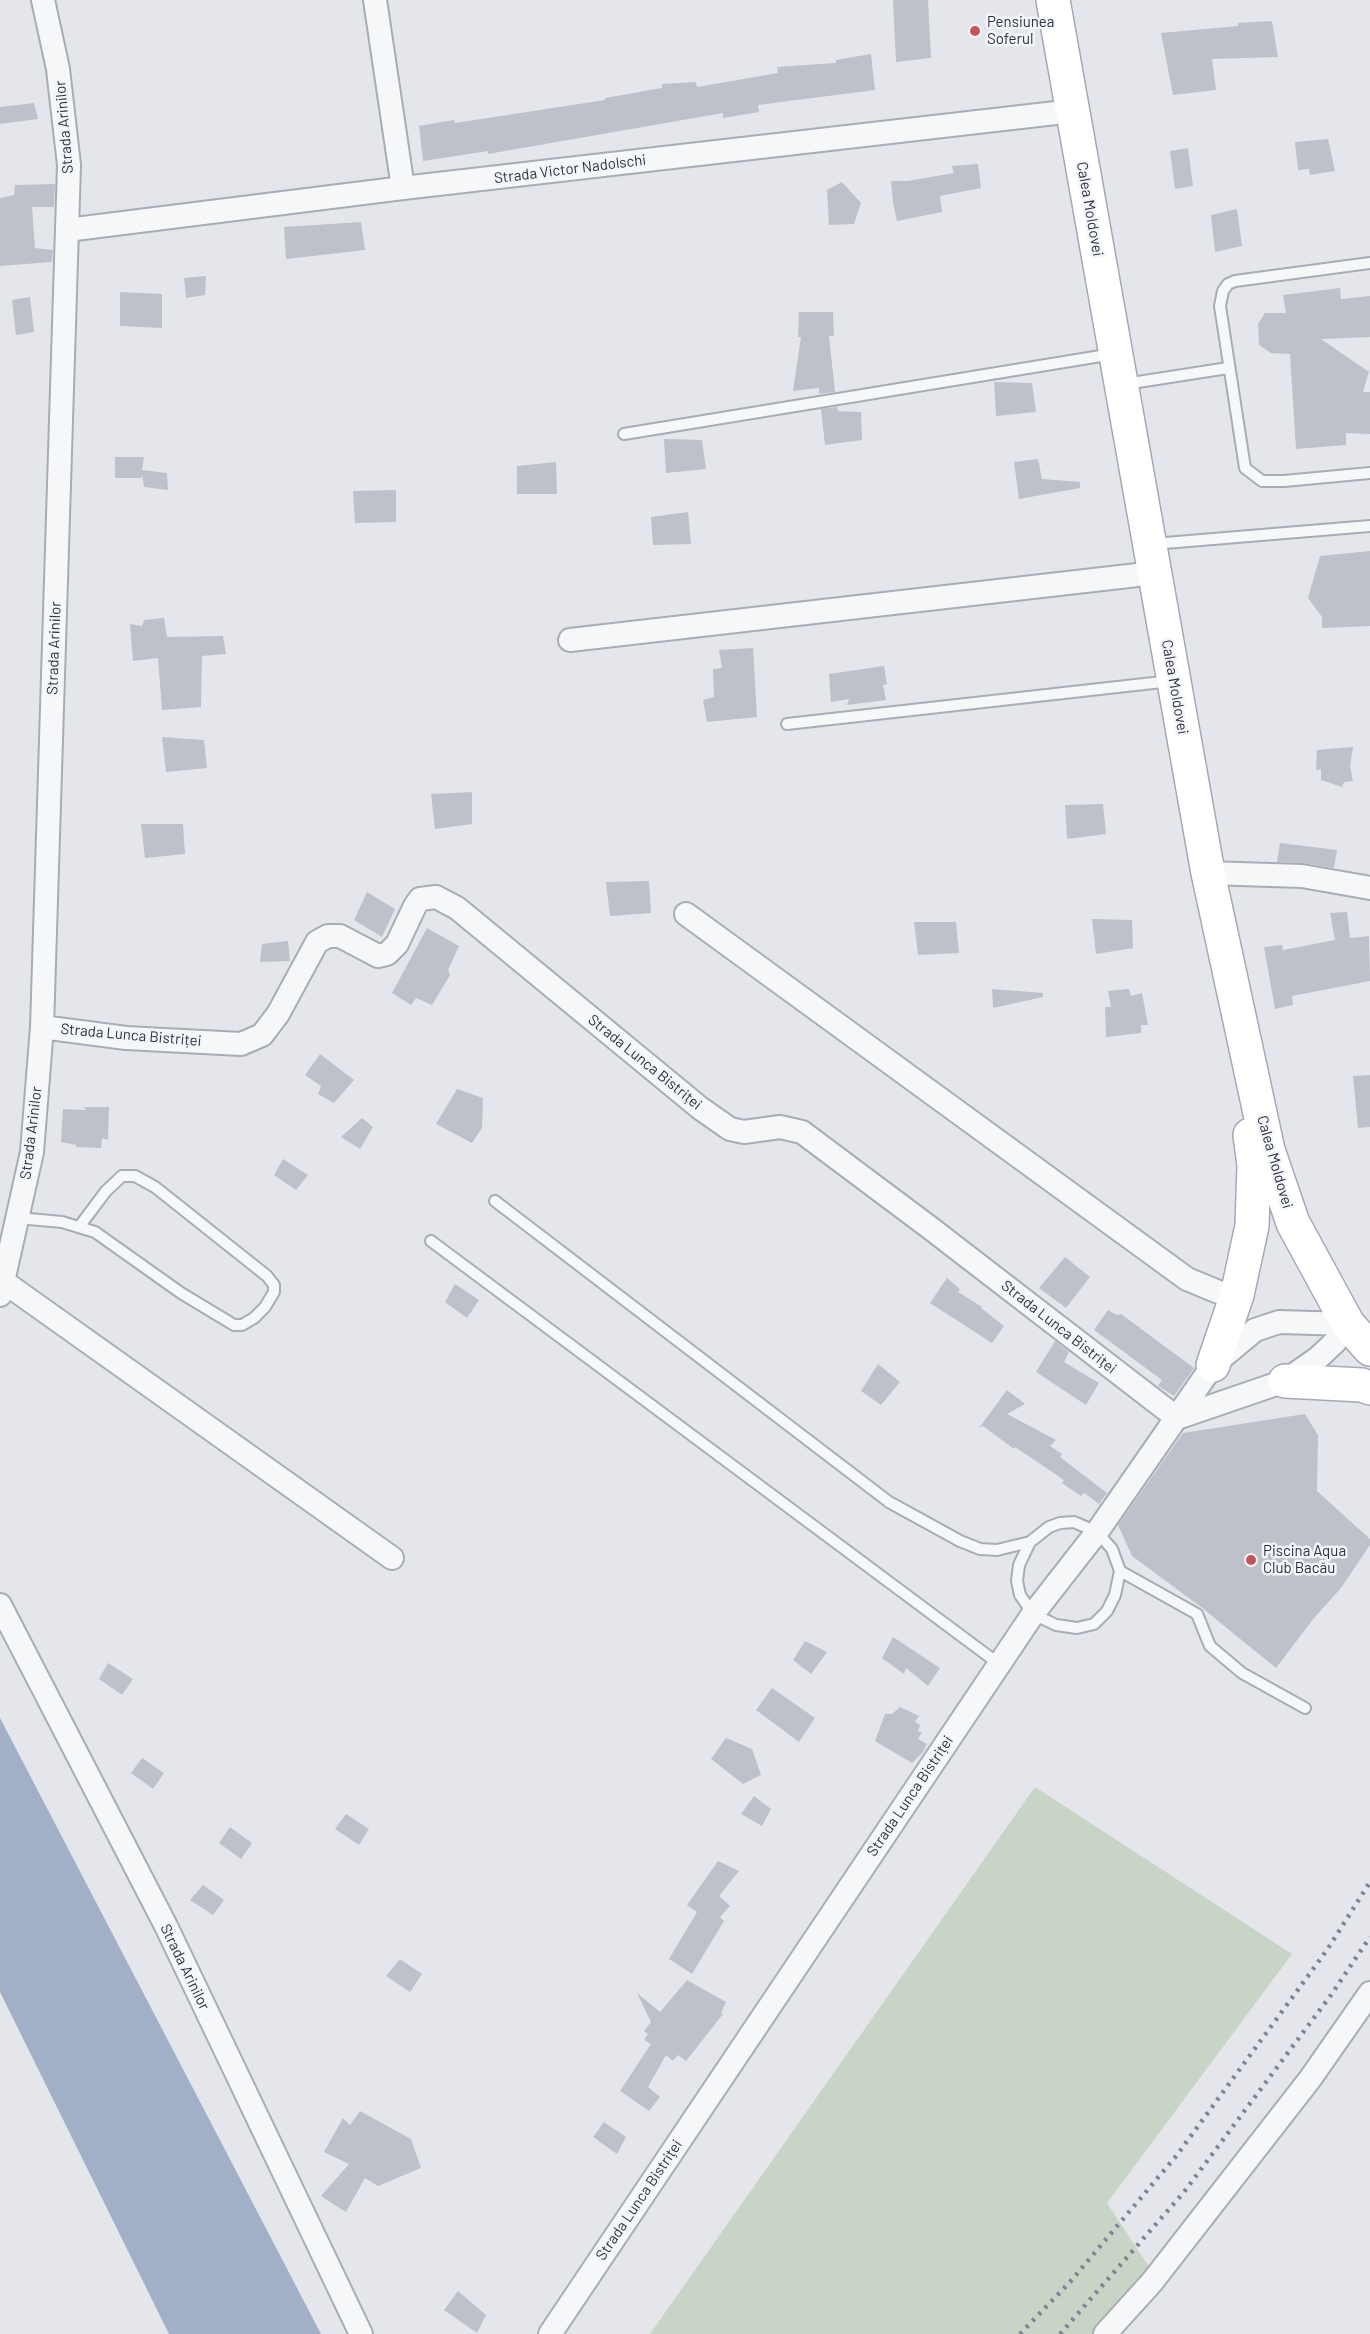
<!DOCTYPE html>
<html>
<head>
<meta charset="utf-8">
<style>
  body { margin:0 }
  canvas { display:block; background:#e4e6eb }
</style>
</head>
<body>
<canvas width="1370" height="2334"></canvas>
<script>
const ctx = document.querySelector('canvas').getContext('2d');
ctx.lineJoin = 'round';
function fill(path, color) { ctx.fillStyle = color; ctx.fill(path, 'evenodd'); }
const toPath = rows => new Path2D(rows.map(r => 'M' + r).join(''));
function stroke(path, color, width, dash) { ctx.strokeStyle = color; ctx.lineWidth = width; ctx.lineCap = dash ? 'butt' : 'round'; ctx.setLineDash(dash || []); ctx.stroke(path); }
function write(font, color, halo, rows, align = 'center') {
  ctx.font = font + ' Barlow,sans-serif'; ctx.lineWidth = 5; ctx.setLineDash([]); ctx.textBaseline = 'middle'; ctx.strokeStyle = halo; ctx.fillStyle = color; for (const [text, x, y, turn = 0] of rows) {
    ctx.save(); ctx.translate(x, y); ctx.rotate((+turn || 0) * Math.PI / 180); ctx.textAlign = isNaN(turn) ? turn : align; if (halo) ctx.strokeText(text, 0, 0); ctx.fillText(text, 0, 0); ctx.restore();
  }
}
fill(toPath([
  [1035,1787,1292,1954,1107,2203,1153,2273,1101,2334,650,2334]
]), '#c8d4c6');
fill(toPath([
  [0,1718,321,2334,169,2334,0,1992]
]), '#a2b0c7');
fill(toPath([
  [893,0,928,0,931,58,896,62],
  [1272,21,1278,57,1212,59,1216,90,1173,95,1161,33,1238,26,1238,23],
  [871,54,875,90,758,105,759,112,723,118,723,113,488,154,488,151,423,161,419,126,454,120,455,123,605,100,605,98,662,88,662,84,696,82,697,87,778,73,777,67,836,63,836,60],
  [34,103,38,119,0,124,0,107],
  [1328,139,1335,171,1310,175,1309,169,1298,170,1295,142],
  [1188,148,1193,186,1175,189,1170,151],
  [978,164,981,188,940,196,942,212,897,221,893,202,891,181,908,181,954,173,952,166],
  [842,182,861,203,854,224,829,225,827,190],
  [55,184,54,207,32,207,35,248,53,250,52,262,0,266,0,198,14,195,15,185],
  [1237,209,1242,246,1215,252,1211,215],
  [361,222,365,250,286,259,284,227],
  [206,276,205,295,186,298,184,278],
  [1340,288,1341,299,1370,296,1370,337,1321,339,1369,372,1363,392,1370,392,1370,434,1346,433,1346,445,1296,449,1290,354,1271,353,1259,345,1258,324,1265,313,1286,313,1283,295],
  [120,292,162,294,162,328,120,326],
  [30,297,34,332,16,335,12,300],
  [799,312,833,312,834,336,829,336,835,392,819,394,819,388,793,391,801,337,798,337],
  [994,382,1032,383,1036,412,996,416],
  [837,407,838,411,861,412,862,440,825,445,821,409],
  [664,439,702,440,706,469,666,473],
  [115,457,144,457,142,470,167,473,168,490,144,487,142,475,141,478,115,478],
  [1038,459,1042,479,1080,482,1080,488,1019,499,1014,462],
  [556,462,557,494,517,494,517,466],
  [396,490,396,522,355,523,353,491],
  [688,512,691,544,653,545,651,517],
  [1370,551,1370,626,1322,628,1322,617,1308,598,1320,556],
  [164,618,167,637,223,636,226,654,202,656,201,707,162,710,158,658,133,661,130,624,142,626,144,620],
  [753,648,757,717,707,722,703,700,714,697,713,669,722,668,719,650],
  [884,666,887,684,883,685,886,700,847,705,849,699,831,702,829,674],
  [162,737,204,740,207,768,166,772],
  [1353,747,1350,766,1353,781,1344,782,1342,787,1321,780,1321,769,1316,770,1317,750],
  [472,792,472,824,435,829,431,794],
  [1103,804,1106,834,1067,839,1065,805],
  [141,824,183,824,185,854,145,858],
  [1280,843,1337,850,1334,868,1304,863,1277,862],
  [649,881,651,913,610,916,606,882],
  [367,892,395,909,382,937,354,920],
  [1347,912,1350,938,1369,936,1370,981,1292,996,1293,1005,1275,1009,1264,947,1282,945,1283,950,1335,940,1330,913],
  [1092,919,1132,920,1133,948,1096,954],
  [914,922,956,922,959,953,918,955],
  [427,928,459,946,448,970,450,975,432,1005,416,998,411,1005,392,993],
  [288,941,290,961,260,962,262,944],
  [992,989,1043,993,1043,997,993,1008],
  [1129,989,1131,996,1142,993,1148,1025,1141,1025,1141,1033,1106,1037,1105,1007,1111,1007,1108,991],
  [320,1054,354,1080,334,1103,318,1094,321,1086,305,1075],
  [1370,1075,1370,1127,1358,1128,1353,1076],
  [457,1089,483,1098,482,1128,472,1143,436,1124],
  [84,1107,109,1107,108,1140,102,1138,101,1148,76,1147,76,1145,61,1142,63,1109,86,1110],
  [362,1118,373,1127,360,1149,341,1137],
  [283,1159,308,1175,296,1190,274,1175],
  [1065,1257,1090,1277,1066,1308,1039,1288],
  [947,1278,960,1289,958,1292,982,1307,981,1308,1004,1326,992,1343,930,1303],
  [455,1284,479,1300,467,1318,445,1302],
  [1108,1310,1117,1315,1121,1314,1194,1368,1174,1396,1158,1386,1162,1380,1094,1330],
  [1055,1341,1069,1352,1064,1362,1099,1383,1086,1405,1036,1372],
  [878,1364,900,1382,881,1405,861,1391],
  [1007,1390,1025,1404,1007,1414,1056,1440,1050,1446,1062,1454,1060,1457,1107,1493,1099,1504,1084,1493,1081,1496,1062,1483,1064,1480,1015,1447,1014,1449,983,1426,979,1428],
  [1305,1414,1318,1435,1317,1491,1370,1539,1370,1545,1341,1588,1314,1618,1276,1668,1201,1607,1132,1556,1118,1525,1183,1433],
  [893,1637,940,1668,928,1686,906,1668,904,1674,882,1658],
  [805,1641,827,1652,811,1674,793,1660],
  [108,1663,133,1679,122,1695,99,1679],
  [772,1688,815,1718,799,1742,756,1710],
  [900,1707,919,1716,915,1722,920,1725,918,1731,922,1732,918,1739,927,1744,923,1752,912,1763,875,1741,885,1714,892,1714],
  [726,1738,752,1749,761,1775,743,1784,711,1759],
  [142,1758,164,1773,153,1789,131,1773],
  [754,1796,771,1809,762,1826,741,1814],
  [346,1814,369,1829,359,1845,335,1829],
  [230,1827,252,1843,241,1859,219,1843],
  [718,1861,739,1871,719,1896,730,1906,720,1917,724,1921,692,1974,669,1959,697,1912,687,1905],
  [203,1885,224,1900,213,1915,190,1900],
  [400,1959,422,1974,410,1992,386,1976],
  [687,1980,726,2002,721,2013,723,2014,686,2061,678,2055,673,2061,666,2055,648,2087,660,2097,649,2111,620,2091,651,2044,644,2040,648,2034,644,2031,651,2022,637,1993,660,2012],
  [360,2111,411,2139,421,2168,378,2186,365,2178,346,2212,321,2196,349,2164,324,2152,343,2118,350,2125],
  [604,2122,626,2137,617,2154,593,2137],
  [458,2291,486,2315,477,2333,444,2310]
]), '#bec1ca');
const service = toPath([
  [1370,263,1235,281,1228,284,1223,291,1220,306,1245,468,1262,481,1284,481,1370,473],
  [1125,384,1228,368],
  [624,434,1113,354],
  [1153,544,1370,526],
  [787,724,1171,681],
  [495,1201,889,1502,960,1541,980,1549,997,1550,1030,1542],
  [18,1218,62,1222,95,1232,181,1293,234,1325,242,1325,254,1318,265,1307,274,1292,274,1285,267,1276,155,1187,135,1176,122,1176,106,1191,79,1227],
  [431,1241,999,1664],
  [1074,1522,1097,1532,1112,1549,1120,1571,1115,1595,1107,1611,1094,1624,1077,1628,1056,1625,1033,1614,1020,1595,1017,1581,1019,1565,1030,1542,1049,1527,1060,1523,1074,1522],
  [1120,1571,1197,1614,1210,1646,1242,1673,1305,1708]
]);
const minor = toPath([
  [375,0,403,188],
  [67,230,403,188,1073,111],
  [570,640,1155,573],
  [1208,873,1302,876,1370,888],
  [686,914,1187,1279,1221,1293,1237,1295],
  [42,1027,126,1038,241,1044,262,1035,278,1014,317,942,328,936,340,936,378,956,387,954,397,944,415,906,420,899,436,897,457,908,700,1108,730,1129,744,1132,780,1127,802,1132,929,1227,1177,1418],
  [4,1282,392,1558],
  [0,1295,32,1152,42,1027,69,165,58,69,43,0],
  [1177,1418,1285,1381,1318,1358,1335,1342,1348,1324],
  [0,1605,166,1926,361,2334],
  [550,2334,1033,1614,1097,1532,1213,1365,1255,1330,1279,1322,1348,1324],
  [1105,2334,1152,2282,1310,2079,1370,1993]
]);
const primary = toPath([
  [1053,0,1208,873,1268,1150,1293,1223,1348,1324,1370,1349],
  [1213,1365,1237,1295,1252,1226,1254,1165,1250,1135],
  [1285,1381,1362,1385,1370,1388]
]);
stroke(service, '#a9acb5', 14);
stroke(minor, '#a9acb5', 26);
stroke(primary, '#a4a9b5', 36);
stroke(service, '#f6f7f9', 10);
stroke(minor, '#f6f7f9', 22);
stroke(primary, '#fff', 33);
stroke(toPath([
  [1020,2334,1070,2282,1177,2155,1327,1950,1370,1882],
  [1060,2334,1184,2192,1331,1995,1370,1937]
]), '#7e8493', 4.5, [3, 6]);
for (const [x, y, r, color] of [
  [975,31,6,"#c4545a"],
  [1251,1560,6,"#c4545a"]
]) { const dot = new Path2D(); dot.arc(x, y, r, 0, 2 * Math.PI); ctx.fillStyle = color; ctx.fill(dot); stroke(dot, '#f3f5f8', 2); }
write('15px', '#2d3242', '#f3f5f8', [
  ["Pensiunea",987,22],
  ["Soferul",987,39],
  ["Piscina Aqua",1263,1551],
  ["Club Bacău",1263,1568]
], 'left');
write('15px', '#2d3242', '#f3f5f8', [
  ["Strada Arinilor",64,127,-95],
  ["Strada Victor Nadolschi",570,169,-7],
  ["Calea Moldovei",1090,209,80],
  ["Strada Arinilor",54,648,-88],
  ["Calea Moldovei",1175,687,80],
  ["Strada Lunca Bistriței",131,1035,5],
  ["Strada Lunca Bistriței",645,1062,39],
  ["Strada Arinilor",31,1133,-83],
  ["Calea Moldovei",1275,1162,74],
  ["Strada Lunca Bistriței",1059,1327,38],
  ["Strada Lunca Bistriței",910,1796,-56],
  ["Strada Arinilor",185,1967,64],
  ["Strada Lunca Bistriței",639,2200,-56]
]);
</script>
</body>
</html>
